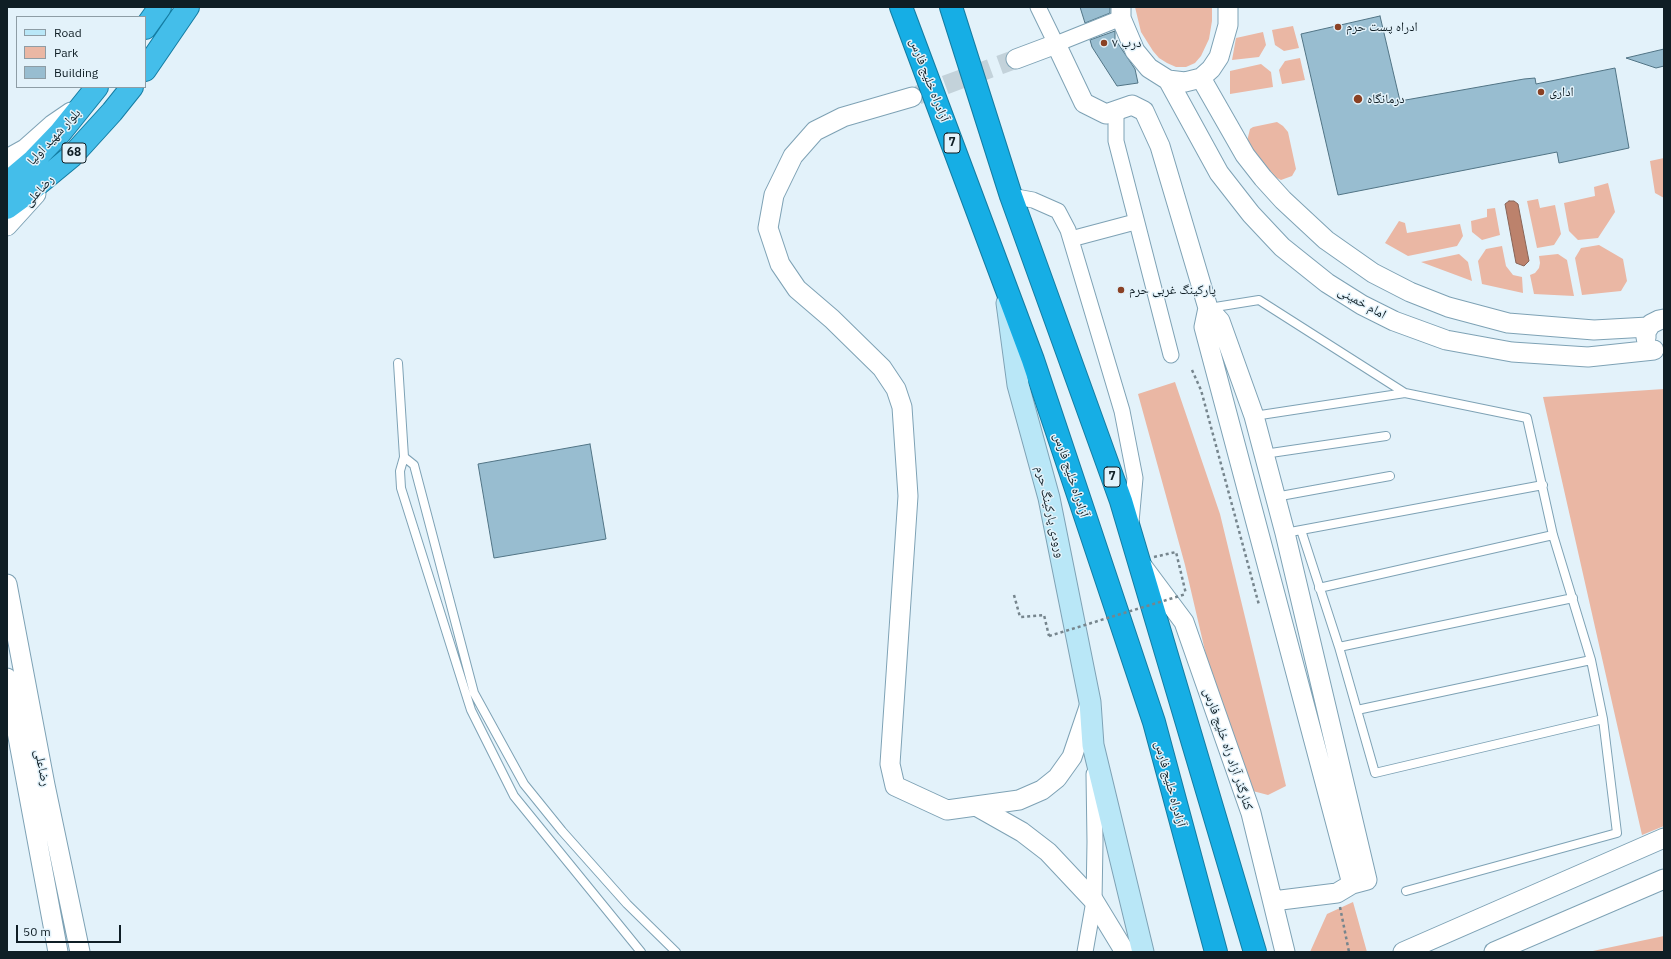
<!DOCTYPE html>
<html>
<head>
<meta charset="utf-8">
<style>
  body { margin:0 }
  #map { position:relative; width:1671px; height:959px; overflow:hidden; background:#e3f2fa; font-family:"IBM Plex Sans",sans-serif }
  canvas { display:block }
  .frame { position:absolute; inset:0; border:8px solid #0f1e25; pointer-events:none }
  .legend { position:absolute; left:16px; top:16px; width:130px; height:72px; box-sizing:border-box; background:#e3f2fa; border:1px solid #8e9da5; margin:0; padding:5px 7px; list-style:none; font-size:12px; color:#0f1e25 }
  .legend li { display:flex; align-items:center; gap:8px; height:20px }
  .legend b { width:20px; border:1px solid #8e9da5 }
  .scale { position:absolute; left:16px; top:925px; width:105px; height:18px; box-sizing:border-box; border:2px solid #0f1e25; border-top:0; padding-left:5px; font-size:12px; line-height:14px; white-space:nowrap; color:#0f1e25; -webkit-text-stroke:3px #e3f2fa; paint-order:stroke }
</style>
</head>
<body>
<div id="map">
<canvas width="1671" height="959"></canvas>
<div class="frame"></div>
<ul class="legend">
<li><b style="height:5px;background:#b9e7f7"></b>Road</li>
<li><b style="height:11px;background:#eab7a4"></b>Park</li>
<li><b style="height:11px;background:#98bdd0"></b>Building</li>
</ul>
<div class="scale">50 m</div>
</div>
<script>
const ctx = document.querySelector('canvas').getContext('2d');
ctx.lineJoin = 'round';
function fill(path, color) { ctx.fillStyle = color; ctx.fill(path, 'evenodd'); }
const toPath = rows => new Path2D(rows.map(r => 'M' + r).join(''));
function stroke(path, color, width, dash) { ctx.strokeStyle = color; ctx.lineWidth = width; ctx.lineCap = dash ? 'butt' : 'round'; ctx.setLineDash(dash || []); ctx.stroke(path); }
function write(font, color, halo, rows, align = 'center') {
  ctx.font = font + ' "IBM Plex Sans","Noto Naskh Arabic",sans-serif'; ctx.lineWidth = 3; ctx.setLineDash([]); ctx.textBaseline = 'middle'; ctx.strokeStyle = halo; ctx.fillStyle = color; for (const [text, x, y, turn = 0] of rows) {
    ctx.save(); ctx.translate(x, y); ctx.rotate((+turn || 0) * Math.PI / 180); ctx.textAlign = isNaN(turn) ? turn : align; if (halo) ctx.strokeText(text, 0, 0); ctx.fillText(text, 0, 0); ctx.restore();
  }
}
fill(toPath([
  [1135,7,1212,7,1212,21,1209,39,1201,56,1195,63,1186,67,1176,67,1167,63,1159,58,1153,51,1141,32],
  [1293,26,1299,48,1284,51,1275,45,1272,30],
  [1263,32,1266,45,1259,57,1232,60,1236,38],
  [1300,58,1305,80,1282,84,1279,70,1285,61],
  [1261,64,1271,72,1273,87,1230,94,1230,71],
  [1277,122,1283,126,1288,132,1296,169,1292,176,1281,180,1269,174,1247,141,1250,129,1253,127],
  [1664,158,1664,198,1655,193,1650,161],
  [1608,183,1615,212,1598,238,1578,240,1569,231,1564,203,1595,196,1594,187],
  [1538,199,1540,208,1555,205,1561,234,1554,245,1537,248,1527,201],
  [1495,208,1500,235,1482,240,1472,232,1471,221,1487,217,1487,209],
  [1399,221,1405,223,1407,233,1460,224,1463,236,1457,246,1408,256,1385,243],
  [1599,245,1623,259,1627,281,1621,291,1582,295,1575,258,1581,248],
  [1502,246,1506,266,1513,275,1522,277,1523,293,1482,284,1478,261,1486,249],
  [1459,254,1468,262,1472,281,1421,262],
  [1558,254,1567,260,1574,296,1534,294,1530,275,1535,273,1539,268,1540,263,1539,256],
  [1175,382,1220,514,1286,786,1268,795,1249,790,1223,728,1185,565,1138,394],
  [1664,389,1664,826,1642,835,1543,397],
  [1353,902,1367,952,1310,952,1327,914],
  [1664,936,1664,952,1588,952]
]), '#eab7a4');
const water = toPath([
  [1509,201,1514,201,1518,204,1529,261,1524,266,1516,263,1505,204,1509,201]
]);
fill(water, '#bc826c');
stroke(water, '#886457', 1);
const building = toPath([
  [1080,7,1110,7,1110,13,1085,23,1080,7],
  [1380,16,1400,101,1524,79,1535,78,1536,84,1615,68,1629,148,1559,163,1557,152,1338,195,1301,34,1380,16],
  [1115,31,1115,39,1135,69,1138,83,1117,86,1092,47,1090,40,1115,31],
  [1664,49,1664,66,1656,68,1626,58,1664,49],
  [590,444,606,539,494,558,478,464,590,444]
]);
fill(building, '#98bdd0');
stroke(building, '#517485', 1);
stroke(toPath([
  [918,95,1016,59]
]), '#c3d2da', 19, [19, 10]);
const service = toPath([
  [1209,308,1259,300,1405,393,1527,418,1553,535,1591,660,1603,719,1617,833,1406,891],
  [398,363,404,457],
  [1254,416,1405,393],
  [1264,454,1386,436],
  [1275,497,1390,476],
  [1301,530,1339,647,1375,773,1603,719],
  [1285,533,1543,485],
  [1319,588,1553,535],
  [1339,647,1573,598],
  [1357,710,1591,660],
  [641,952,514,796,471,710,401,488,400,471,404,457,414,465,474,693,524,784,562,831,627,904,676,952]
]);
const minor = toPath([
  [1038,7,1056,44,1121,18],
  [1116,110,1116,141,1171,355],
  [1011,196,1033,200,1058,211,1068,230,1122,411,1135,478,1131,522],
  [1071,239,1135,222],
  [1085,952,1094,901,1095,842,1094,774]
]);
const tertiary = toPath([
  [1121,7,1121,18,1135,51,1149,68,1168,80,1185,82,1201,78,1211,69,1219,57,1228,25,1228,7],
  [1016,59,1056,44,1084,103,1106,114,1132,105,1144,111,1160,146,1208,308,1220,321,1254,416,1285,533,1367,880,1352,884,1204,327,1208,308],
  [1201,78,1245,155,1263,178,1283,200,1326,240,1373,273,1410,292,1448,307,1508,323,1594,330,1648,327],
  [1168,80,1219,173,1251,214,1282,247,1327,283,1362,305,1394,321,1446,340,1512,352,1588,357,1654,350],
  [912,97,843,117,815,131,793,156,774,195,768,228,780,264,797,289,832,319,882,368,896,389,902,407,908,496,890,764,895,786,947,810,1019,800,1042,790,1057,778,1072,757,1090,704],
  [7,159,25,149,52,125,71,112],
  [7,226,36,194],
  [1646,338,1646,332,1651,324,1659,320,1664,319],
  [1143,567,1184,622,1251,813,1285,952],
  [7,584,45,785,80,952],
  [7,678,58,952],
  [976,806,1022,832,1048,852,1094,901,1125,952],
  [1273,901,1337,893,1352,884],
  [1403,952,1664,838],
  [1494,952,1664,879]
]);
const secondary = toPath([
  [1007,303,1018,385,1049,498,1090,702,1093,745,1143,952]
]);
const trunk = toPath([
  [145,28,160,7],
  [145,70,188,7],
  [7,183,34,160,60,133,97,87],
  [7,208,26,194,72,156,112,112,132,87]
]);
const motorway = toPath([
  [901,7,1033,360,1154,722,1216,952],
  [951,7,1011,196,1121,501,1255,952]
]);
stroke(service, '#7ea2b5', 10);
stroke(minor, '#7ea2b5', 17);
stroke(tertiary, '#7ea2b5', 21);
stroke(secondary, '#7ea2b5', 23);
stroke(trunk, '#147ca2', 24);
stroke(motorway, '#147ca2', 24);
stroke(toPath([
  [1192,370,1201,390,1259,605],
  [1154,557,1176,552,1186,594],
  [1014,595,1020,617,1044,615,1049,636],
  [1340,907,1349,952]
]), '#76858d', 2.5, [3, 3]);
stroke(service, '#fff', 8);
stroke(minor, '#fff', 15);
stroke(tertiary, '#fff', 19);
stroke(secondary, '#b9e7f7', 21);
stroke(trunk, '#44beea', 22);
stroke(motorway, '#16aee5', 22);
stroke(toPath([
  [1049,636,1186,594]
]), '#76858d', 2.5, [3, 3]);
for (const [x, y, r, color] of [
  [1338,27,4,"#8a4124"],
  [1104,43,4,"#8a4124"],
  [1541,92,4,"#8a4124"],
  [1358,99,5,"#8a4124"],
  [1121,290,4,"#8a4124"]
]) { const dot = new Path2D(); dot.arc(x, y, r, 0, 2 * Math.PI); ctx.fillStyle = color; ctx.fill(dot); stroke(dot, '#e3f2fa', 1.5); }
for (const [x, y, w] of [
  [952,143,16],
  [74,153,24],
  [1112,477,16]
]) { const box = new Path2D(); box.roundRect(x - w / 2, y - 10, w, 20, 3); ctx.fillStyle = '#e3f2fa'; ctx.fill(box); stroke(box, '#0f1e25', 1); }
write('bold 12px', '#0f1e25', null, [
  ["7",952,143],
  ["68",74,153],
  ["7",1112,477]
]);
write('13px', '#0f1e25', '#e3f2fa', [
  ["ادراه پست حرم",1346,27],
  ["درب ۷",1112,43],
  ["اداری",1549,92],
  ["درمانگاه",1367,99],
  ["پارکینگ غربی حرم",1129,290]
], 'left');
write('13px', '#0f1e25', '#e3f2fa', [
  ["آزادراه خلیج فارس",929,80,69],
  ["بلوار شهید اوليا",54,137,-47],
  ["رضاعلی",39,191,-47],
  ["امام خمینی",1362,303,29],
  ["آزادراه خلیج فارس",1071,475,72],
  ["ورودی پارکینگ حرم",1050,512,77],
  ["کنارگذر آزاد راه خلیج فارس",1228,749,71],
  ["رضاعلی",42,768,79],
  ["آزادراه خلیج فارس",1170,784,75]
]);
</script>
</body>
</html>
